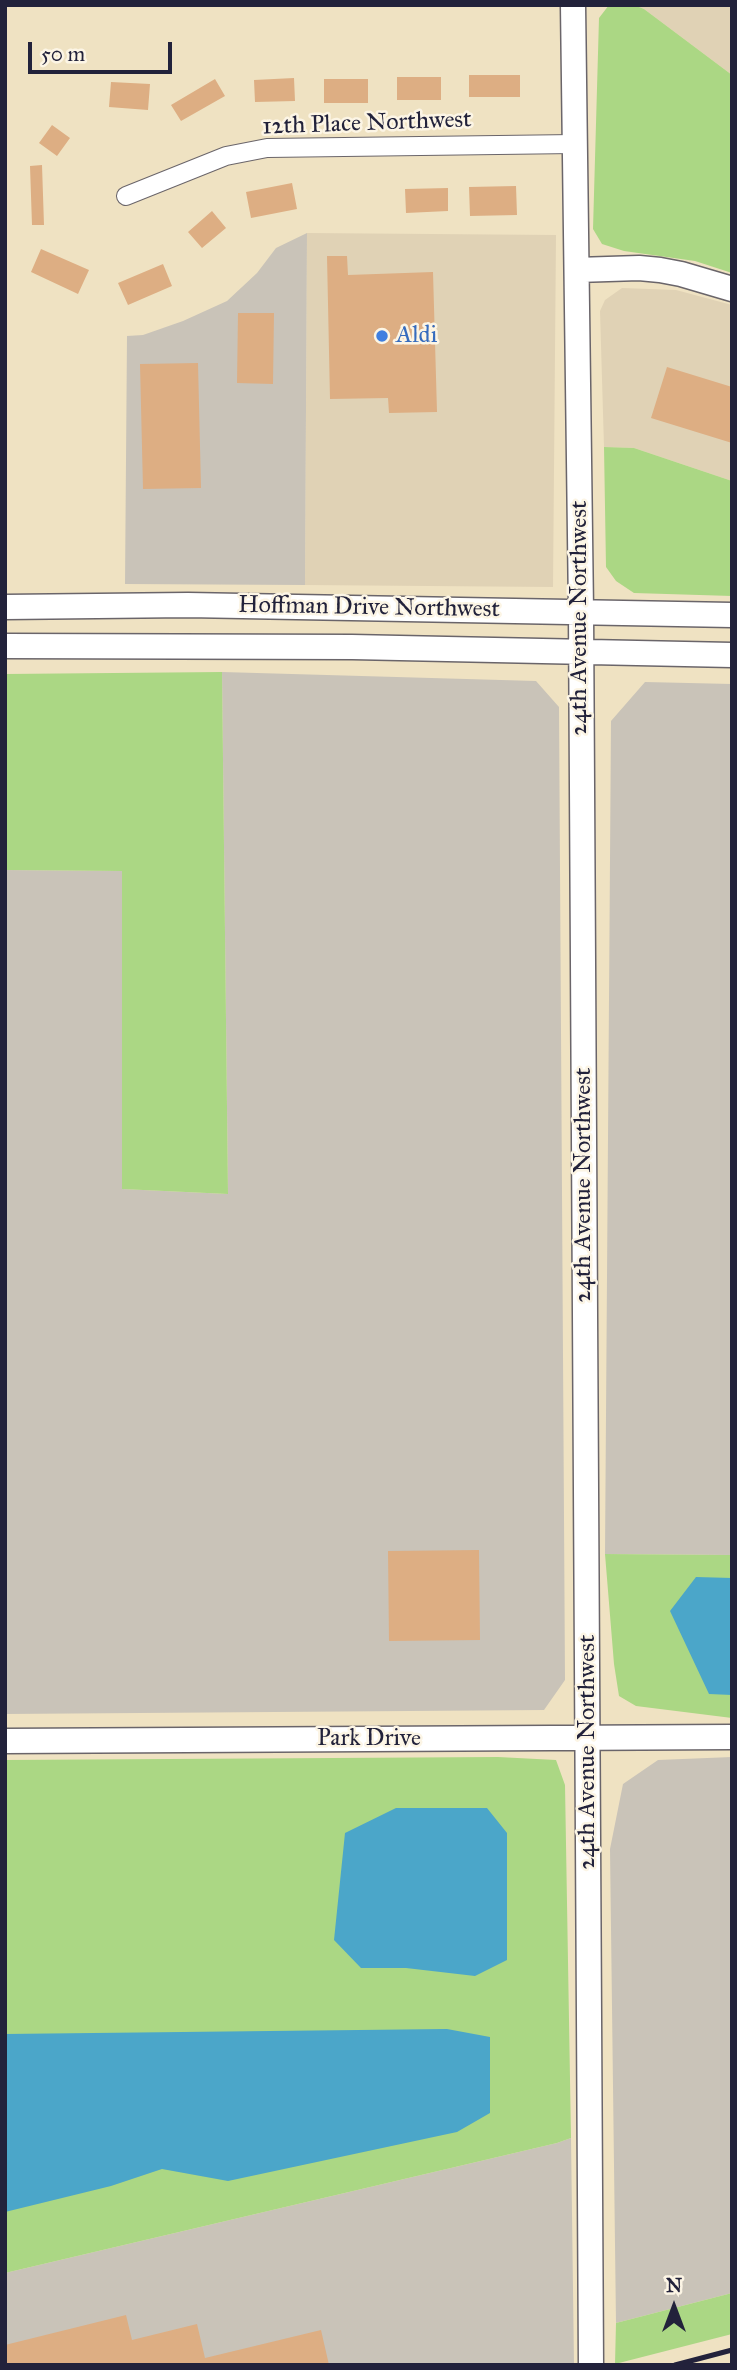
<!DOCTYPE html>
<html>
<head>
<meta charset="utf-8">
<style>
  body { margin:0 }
  #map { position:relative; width:737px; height:2370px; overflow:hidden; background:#efe2c2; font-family:"IM FELL Great Primer",serif }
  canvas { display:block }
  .frame { position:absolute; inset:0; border:7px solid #22223b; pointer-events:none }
  .north { position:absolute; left:639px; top:2272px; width:70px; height:70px; -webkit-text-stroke:5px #fcf5e5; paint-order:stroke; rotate:0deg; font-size:19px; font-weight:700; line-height:28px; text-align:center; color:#22223b }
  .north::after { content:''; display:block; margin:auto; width:24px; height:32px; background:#22223b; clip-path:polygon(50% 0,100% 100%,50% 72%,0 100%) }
  .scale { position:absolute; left:28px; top:42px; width:144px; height:32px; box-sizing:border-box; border:4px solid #22223b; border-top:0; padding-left:9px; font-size:21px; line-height:24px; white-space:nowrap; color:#22223b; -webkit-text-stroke:5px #fcf5e5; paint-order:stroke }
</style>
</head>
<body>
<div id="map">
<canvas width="737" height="2370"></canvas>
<div class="frame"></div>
<div class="north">N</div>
<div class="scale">50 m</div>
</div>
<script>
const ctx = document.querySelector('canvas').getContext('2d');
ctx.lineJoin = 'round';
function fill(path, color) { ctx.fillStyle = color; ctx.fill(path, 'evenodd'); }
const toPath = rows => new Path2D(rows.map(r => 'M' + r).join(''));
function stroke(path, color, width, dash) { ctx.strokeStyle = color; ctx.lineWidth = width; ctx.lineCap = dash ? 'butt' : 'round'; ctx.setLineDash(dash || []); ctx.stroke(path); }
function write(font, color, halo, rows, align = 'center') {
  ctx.font = font + ' "IM FELL Great Primer",serif'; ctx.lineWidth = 5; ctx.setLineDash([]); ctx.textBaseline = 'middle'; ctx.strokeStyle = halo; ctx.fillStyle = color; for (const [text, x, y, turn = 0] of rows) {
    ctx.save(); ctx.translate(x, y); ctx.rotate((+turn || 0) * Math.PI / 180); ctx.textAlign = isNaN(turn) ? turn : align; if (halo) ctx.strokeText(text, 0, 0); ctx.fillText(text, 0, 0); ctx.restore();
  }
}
fill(toPath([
  [634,5,732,5,732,75,644,9],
  [307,233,556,235,553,587,305,585],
  [622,288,676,290,732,305,732,481,634,448,604,447,600,311,605,300]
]), '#e0d2b5');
fill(toPath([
  [307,233,305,585,125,584,127,336,143,335,183,321,227,301,257,273,276,248],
  [222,672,536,681,559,707,565,1680,544,1710,5,1714,5,870,122,871,122,1189,228,1194],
  [645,682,732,684,732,1555,605,1554,611,721],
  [732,1757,732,2293,616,2323,610,1849,623,1784,658,1760],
  [571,2138,574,2365,5,2365,5,2273,557,2143]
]), '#c9c3b8');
fill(toPath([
  [609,5,634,5,644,9,732,75,732,273,695,261,624,251,602,244,593,229,599,18],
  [604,447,634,448,732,481,732,596,634,593,616,581,606,567],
  [222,672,228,1194,122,1189,122,871,5,870,5,674],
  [605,1554,732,1555,732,1718,636,1706,619,1696,614,1664],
  [498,1757,556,1760,565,1785,571,2138,557,2143,5,2273,5,1760],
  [732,2293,732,2334,615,2364,616,2323]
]), '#abd784');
fill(toPath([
  [696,1577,732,1578,732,1695,709,1694,670,1611],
  [396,1808,487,1808,507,1833,507,1960,475,1976,406,1968,361,1968,334,1940,345,1833],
  [447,2029,490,2037,490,2113,457,2132,228,2181,162,2169,111,2186,5,2212,5,2034]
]), '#4ba6c9');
fill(toPath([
  [469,75,520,75,520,97,469,97],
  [397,77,441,77,441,100,397,100],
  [294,78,295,101,255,102,254,80],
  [215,79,225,96,181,121,171,105],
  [324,79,368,79,368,103,324,103],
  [111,82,150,84,148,110,109,107],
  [52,125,70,138,57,156,39,143],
  [42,165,44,225,32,225,30,166],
  [292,183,297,209,251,218,246,192],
  [516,186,517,215,470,216,469,187],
  [448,188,448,211,406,213,405,189],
  [212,211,226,228,202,248,188,232],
  [41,249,89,270,78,294,31,272],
  [327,256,347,256,348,275,433,272,437,412,389,413,388,398,330,399],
  [163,264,172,286,128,305,118,283],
  [238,313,274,313,273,384,237,383],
  [198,363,201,488,143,489,140,364],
  [667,367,732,387,732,443,651,418],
  [479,1550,480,1640,389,1641,388,1551],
  [126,2315,132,2340,197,2324,205,2358,321,2330,329,2365,5,2365,5,2345]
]), '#ddae83');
const street = toPath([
  [126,196,226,156,267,148,575,144]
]);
const secondary = toPath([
  [573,5,581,611,591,2365],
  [577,270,639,268,660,270,681,274,732,289],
  [5,607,188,605,732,615],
  [5,646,352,647,732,655],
  [5,1741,732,1737]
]);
stroke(street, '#6a656a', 20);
stroke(secondary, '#6a656a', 27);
stroke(street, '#fff', 18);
stroke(secondary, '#fff', 24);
stroke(toPath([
  [675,2365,732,2350]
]), '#22223b', 5);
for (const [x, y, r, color] of [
  [382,336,7,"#3f7fe0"]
]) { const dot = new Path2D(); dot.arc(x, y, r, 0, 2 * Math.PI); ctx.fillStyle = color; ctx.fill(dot); stroke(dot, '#fcf5e5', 2.5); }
write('24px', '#22223b', '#fcf5e5', [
  ["12th Place Northwest",367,124,-2],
  ["Hoffman Drive Northwest",369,608,1],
  ["24th Avenue Northwest",580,618,-90],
  ["24th Avenue Northwest",584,1185,-90],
  ["Park Drive",369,1739],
  ["24th Avenue Northwest",588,1752,-90]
]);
write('24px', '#366cbe', '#fcf5e5', [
  ["Aldi",396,336]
], 'left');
</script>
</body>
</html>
